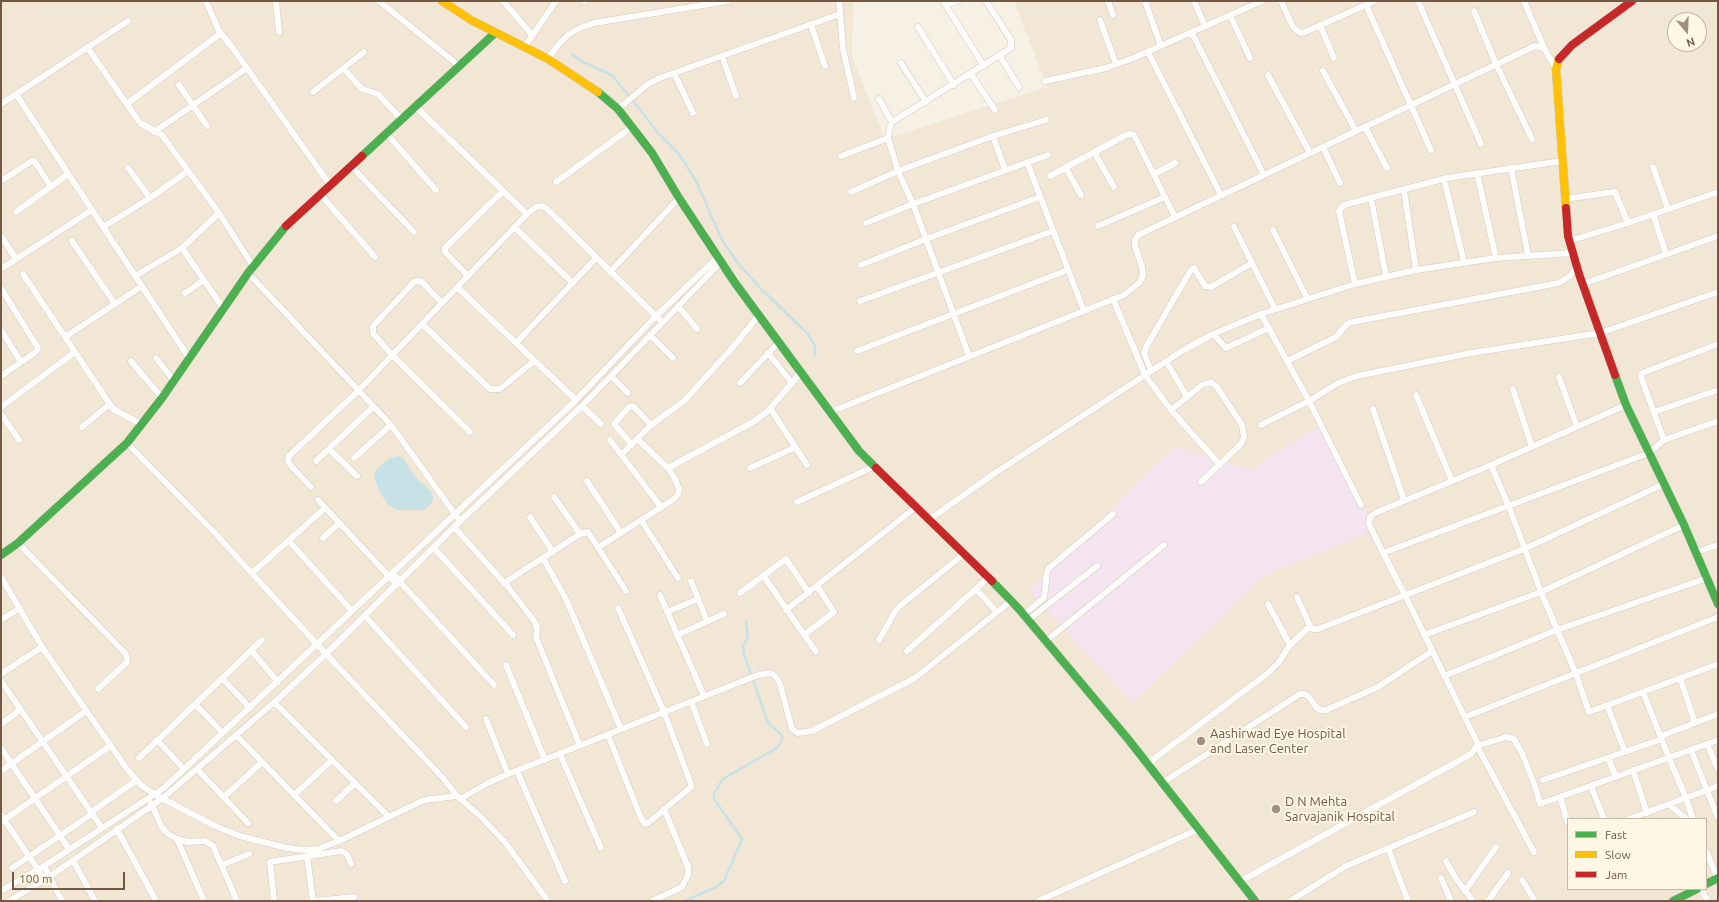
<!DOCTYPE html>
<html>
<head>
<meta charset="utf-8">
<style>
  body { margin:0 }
  #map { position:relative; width:1719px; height:902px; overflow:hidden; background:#f6f0e5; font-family:Ubuntu,sans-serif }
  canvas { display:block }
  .frame { position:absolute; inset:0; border:2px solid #725946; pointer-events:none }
  .legend { position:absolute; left:1567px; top:818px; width:140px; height:72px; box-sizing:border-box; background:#fff7e4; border:1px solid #c7b8a5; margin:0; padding:5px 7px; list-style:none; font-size:12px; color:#725946 }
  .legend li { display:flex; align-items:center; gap:8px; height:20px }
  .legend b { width:20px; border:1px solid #c7b8a5 }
  .north { position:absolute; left:1667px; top:12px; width:40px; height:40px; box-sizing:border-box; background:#fff7e4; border:1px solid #c7b8a5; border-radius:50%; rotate:161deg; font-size:11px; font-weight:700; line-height:16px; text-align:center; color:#725946 }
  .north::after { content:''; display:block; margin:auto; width:14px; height:18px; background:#a08e7e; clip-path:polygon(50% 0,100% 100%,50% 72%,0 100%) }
  .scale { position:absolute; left:12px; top:872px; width:113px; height:18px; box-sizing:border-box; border:2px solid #725946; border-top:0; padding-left:5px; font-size:12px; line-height:14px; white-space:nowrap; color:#725946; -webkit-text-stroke:3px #fff7e4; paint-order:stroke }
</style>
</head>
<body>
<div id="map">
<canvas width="1719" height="902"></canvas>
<div class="frame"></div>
<ul class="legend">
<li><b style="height:5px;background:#4caf50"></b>Fast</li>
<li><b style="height:5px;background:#ffc107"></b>Slow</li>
<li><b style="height:5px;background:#c62828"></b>Jam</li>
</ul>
<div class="north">N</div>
<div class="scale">100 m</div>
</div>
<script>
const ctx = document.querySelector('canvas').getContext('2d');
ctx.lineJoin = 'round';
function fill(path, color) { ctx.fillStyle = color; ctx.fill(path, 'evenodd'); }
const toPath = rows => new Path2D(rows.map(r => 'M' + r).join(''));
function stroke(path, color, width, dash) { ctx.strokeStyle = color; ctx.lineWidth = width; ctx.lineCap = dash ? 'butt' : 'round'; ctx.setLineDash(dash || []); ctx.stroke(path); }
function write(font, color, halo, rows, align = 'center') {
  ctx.font = font + ' Ubuntu,sans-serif'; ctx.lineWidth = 4; ctx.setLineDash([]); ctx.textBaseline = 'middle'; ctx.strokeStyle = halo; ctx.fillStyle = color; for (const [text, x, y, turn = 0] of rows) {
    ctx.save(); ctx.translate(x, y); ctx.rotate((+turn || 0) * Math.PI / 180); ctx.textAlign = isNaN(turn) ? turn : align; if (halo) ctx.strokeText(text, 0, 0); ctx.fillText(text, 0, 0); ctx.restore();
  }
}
fill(toPath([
  [1,1,853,1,852,57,885,139,1047,87,1014,1,1718,1,1718,901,2,901],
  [1675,20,1699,20,1699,44,1675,44],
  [1568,819,1706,819,1706,889,1568,889]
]), '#f2e7d4');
fill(toPath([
  [1322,423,1375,530,1264,576,1132,703,1029,591,1174,447,1250,470]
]), '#f3e4ef');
fill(toPath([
  [398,456,403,458,415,477,431,491,433,496,432,502,425,510,398,510,388,505,379,491,374,475,376,470,388,459]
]), '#c7e1e6');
stroke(toPath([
  [572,54,581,61,612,75,660,135,679,154,696,181,722,240,737,262,761,289,807,333,815,346,815,356],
  [685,901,716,887,724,881,742,839,716,802,714,798,714,793,723,779,778,747,783,738,781,734,768,723,744,654,743,646,748,637,746,621]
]), '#c7e1e6', 2.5);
const street = toPath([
  [206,1,219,31,232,47,330,185],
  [276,1,279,32],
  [379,1,458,65],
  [503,1,532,35],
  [584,1,585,1],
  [839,1,843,49,854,98],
  [943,1,984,66],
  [1108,1,1113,15],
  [1145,1,1161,46],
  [1194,1,1205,26],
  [1281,1,1293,27,1300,33,1305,32,1375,1],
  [1418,1,1481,144],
  [1524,1,1544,48],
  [946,5,958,1],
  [1366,5,1431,150],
  [1474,11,1496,64,1532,139],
  [1230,15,1250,58],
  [1100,20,1116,64],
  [811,25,825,66],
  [1320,25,1334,58],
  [918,27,954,85],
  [1192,33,1264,175],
  [525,46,556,1],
  [87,47,140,123,162,135,219,213,253,266],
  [1148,52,1221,195],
  [722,56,736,96],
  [1000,56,1019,87],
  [548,59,558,45,568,35,580,28,594,23,728,1],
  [901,63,926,102],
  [344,69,362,89,378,94,401,119],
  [1323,71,1356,131],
  [674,73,693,113],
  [971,74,995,110],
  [1268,75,1310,153],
  [1045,81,1106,68,1131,59,1262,1],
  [179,85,207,126],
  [313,92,364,52],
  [16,94,189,358],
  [879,99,892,122],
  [1,104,128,21],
  [127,104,221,33],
  [415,106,527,214],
  [618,109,648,84,660,78,840,14],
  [1365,127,1387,168],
  [154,132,247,68],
  [386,133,436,190],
  [993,136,1005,170],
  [1323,147,1340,183],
  [1094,152,1114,187],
  [841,156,888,138],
  [1027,162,1084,311],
  [351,166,414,232],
  [1653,167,1668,209],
  [128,168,150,198],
  [1066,168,1081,195],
  [1511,168,1528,255],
  [1477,173,1496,258],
  [1154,174,1175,163],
  [1050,176,1126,135,1131,134,1134,135,1175,217],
  [1444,179,1464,262],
  [1,181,32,161,34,161,37,165,51,187],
  [556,182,632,127],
  [1404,190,1416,270],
  [851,192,898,171,993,136,1046,120],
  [320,194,375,257],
  [1371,198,1386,276],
  [1564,199,1615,192,1628,223],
  [16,212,68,174],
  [1653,214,1666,254],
  [866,223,913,204,1048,155],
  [1098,226,1165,197],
  [103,227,150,198,188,171],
  [514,227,573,283],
  [1234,227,1275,309],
  [1273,230,1307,298],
  [1,236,16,259],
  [72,241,115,304],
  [1569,241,1628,223,1718,192],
  [182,248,223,308],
  [861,265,926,239,1040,197],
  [1,269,92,210],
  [610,272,679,198],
  [248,273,391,425,457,517],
  [23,274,113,409,141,424],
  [135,276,182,248,219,213],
  [468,276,445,252,445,248,503,191],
  [1355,284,1339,211,1344,205,1447,178,1562,161],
  [1583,284,1718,236],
  [457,287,576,400],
  [1,288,38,348,36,352,1,376],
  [185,293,204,280],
  [1113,299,1145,375,1171,410,1220,465],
  [860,301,1053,231],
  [442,303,422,282,418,281,414,282,373,326,373,333,392,355,470,432],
  [678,306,697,329],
  [1261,314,1309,401,1361,505],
  [422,324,490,389,500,389,534,361],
  [1,330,21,362],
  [1213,334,1226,348,1269,328],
  [650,335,673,358],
  [65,337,142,286],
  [516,343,596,258],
  [857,351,1068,270],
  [768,353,792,383],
  [969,356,913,204,898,171,888,138,890,127,892,122,1011,48,1011,40,986,1],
  [156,358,174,381],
  [131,361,162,398],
  [1166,361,1187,397],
  [1287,361,1336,337,1347,324,1352,322,1559,283,1570,276,1577,267],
  [1151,371,1144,353,1147,345,1191,270,1194,268,1205,286,1211,287,1252,263],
  [611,376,628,393],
  [1559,377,1577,427],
  [740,383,779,342],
  [1513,389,1532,447],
  [1416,395,1452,481],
  [582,406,601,424],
  [1,407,75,352],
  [770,408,807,465],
  [1373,409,1404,500],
  [1171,410,1202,385,1211,382,1217,387,1242,425,1244,437,1241,444,1201,482],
  [830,412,1124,295,1139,283,1143,276,1142,267,1135,246,1135,240,1138,235,1535,46,1544,48,1556,69],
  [1654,412,1718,390],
  [1,414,19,440],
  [1261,425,1309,401,1338,383,1357,376,1471,353,1600,333,1718,292],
  [82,427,110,404],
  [610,440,661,507],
  [1664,440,1641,377,1642,373,1718,344],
  [127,443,212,530,326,654,443,778,457,796,480,816,504,841,548,901],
  [632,445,614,424,629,407,633,406,651,425],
  [329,449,357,476],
  [621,455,651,425,684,401,734,346,759,315],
  [354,458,391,425],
  [316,461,373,407],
  [1491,465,1509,507,1541,592,1576,674,1589,712,1718,664],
  [668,468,753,422,768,411,801,372],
  [750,468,796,447],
  [587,481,621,533],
  [311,487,290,465,288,459,289,456,358,391,527,214,536,207,542,206,547,209,659,319],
  [554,497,580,534],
  [318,500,397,585],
  [797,502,875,466],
  [530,517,553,552],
  [930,519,995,473,1182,351,1213,334,1261,314,1355,284,1416,270,1496,258,1572,253],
  [641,520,678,578],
  [454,527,508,587,535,622,537,628,536,637,580,746],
  [323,538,339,523],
  [289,541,352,611],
  [18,543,126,654,127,659,126,663,98,689],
  [599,547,674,499,678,494,679,489,676,481,668,468,637,439],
  [434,548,513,635],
  [1696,552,1718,545],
  [1383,553,1649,453,1664,440,1718,421],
  [543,558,566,599,621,729],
  [252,573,325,508],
  [392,573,494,685],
  [763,575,816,652],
  [1,577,44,650,127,769,141,785,154,794,215,826,240,836,287,848,304,850,318,849,339,841,424,800,457,796],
  [691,581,707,621],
  [504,583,580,534,588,532,626,591],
  [976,589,997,612],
  [740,593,786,559,809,593],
  [660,595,704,696],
  [1297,597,1310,626,1313,629,1318,629,1524,549,1664,484],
  [1268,604,1290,645],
  [786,610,916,507],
  [667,612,698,599],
  [1023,615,1044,598,1047,572,1049,568,1113,514],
  [365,616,466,727],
  [1,620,19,609],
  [1028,620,1097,566],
  [677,635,724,614],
  [804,635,834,612,817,586],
  [1424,635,1541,592,1684,525],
  [879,640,896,610,901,605,965,553],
  [1046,641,1164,545],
  [251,650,278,682],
  [907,651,989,577],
  [506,665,545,760],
  [1,674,42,647],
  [1444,676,1557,630,1707,578],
  [222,678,250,708],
  [1680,678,1695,723],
  [1,681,102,828],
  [1643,692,1669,758,1686,798,1693,819],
  [691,701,707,744],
  [274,702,389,817],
  [195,704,223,733],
  [1607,705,1625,752],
  [1465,717,1718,617],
  [486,719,508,774],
  [1,724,20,710],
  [236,735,339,841],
  [608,735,641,818,645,824,648,823,691,787,691,784,664,712,618,608],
  [1661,736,1718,714],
  [157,740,184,769],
  [1707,744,1718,769],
  [1,748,69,849],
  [1691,750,1718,818],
  [560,754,601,848],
  [139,758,262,640],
  [1608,758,1616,777],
  [1147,764,1268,673,1279,662,1290,645,1310,626],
  [197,769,248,823],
  [1633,770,1647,813],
  [1,771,86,711],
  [517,771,565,881],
  [1543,780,1662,739],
  [1162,783,1300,694,1304,694,1308,696,1317,708,1321,710,1326,710,1378,687,1432,651],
  [1591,786,1604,819],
  [294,795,332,760],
  [224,797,262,762],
  [1560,797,1568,823],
  [460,799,488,783,508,774,758,675,771,673,776,677,780,684,792,729,798,733,812,731,915,678,1011,601],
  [336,801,355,783],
  [151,803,161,826,168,834,177,839,188,842,205,841,213,846,237,901],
  [1669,804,1686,819],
  [91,812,137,780],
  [1,815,45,880],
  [1629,819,1718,786],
  [1,822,110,746],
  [117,829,156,901],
  [177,839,204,901],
  [1388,848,1408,901],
  [1706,851,1718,879],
  [1534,852,1477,746,1506,737,1514,739,1522,753,1536,789,1540,804,1718,740],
  [307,856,313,901],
  [73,860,95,901],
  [1446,861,1455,877,1473,901],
  [222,865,249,854],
  [44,866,62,901],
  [12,868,92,814],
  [1441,878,1451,901],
  [1522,880,1535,901],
  [1239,882,1471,754,1477,746,1477,742,1405,595,1383,553,1369,524,1370,517,1375,513,1491,465,1626,405],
  [1701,889,1708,901],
  [1,891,44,866,164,788,576,400,656,316,718,257],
  [1465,891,1496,847],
  [9,901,49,877,163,798,278,699,326,654,454,527,582,406,721,262],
  [274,901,270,862,341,851,347,854,351,864],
  [316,901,354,897],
  [652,901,682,887,688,875,688,867,664,809],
  [1038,901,1199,829],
  [1290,901,1346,866,1474,812],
  [1488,901,1508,873]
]);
const fast = toPath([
  [598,92,618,109,652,153,679,198,735,283,859,451,876,468],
  [362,156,495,33],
  [1615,375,1626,405,1684,525,1718,604],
  [1,555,18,543,127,443,162,398,248,273,286,226],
  [992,581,1019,609,1128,739,1255,901],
  [1706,884,1718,878],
  [1673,901,1697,889]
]);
const slow = toPath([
  [442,1,471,20,548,59,598,92],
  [1559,59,1556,69,1566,208]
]);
const jam = toPath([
  [1559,59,1572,45,1632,1],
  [1566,208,1568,236,1579,274,1615,375],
  [286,226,362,156],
  [876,468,992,581]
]);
stroke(street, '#d4cbc0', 7);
stroke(fast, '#d6ccc2', 9);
stroke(slow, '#d6ccc2', 9);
stroke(jam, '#d6ccc2', 9);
stroke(street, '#fefdfb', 6);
stroke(fast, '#4caf50', 8);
stroke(slow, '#ffc107', 8);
stroke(jam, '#c62828', 8);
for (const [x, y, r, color] of [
  [1201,741,5,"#a08e7e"],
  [1276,809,5,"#a08e7e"]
]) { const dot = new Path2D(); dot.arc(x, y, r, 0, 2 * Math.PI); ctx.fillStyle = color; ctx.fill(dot); stroke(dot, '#fff7e4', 1.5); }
write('13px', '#725946', '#fff7e4', [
  ["Aashirwad Eye Hospital",1210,734],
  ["and Laser Center",1210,749],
  ["D N Mehta",1285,802],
  ["Sarvajanik Hospital",1285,817]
], 'left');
</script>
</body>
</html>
